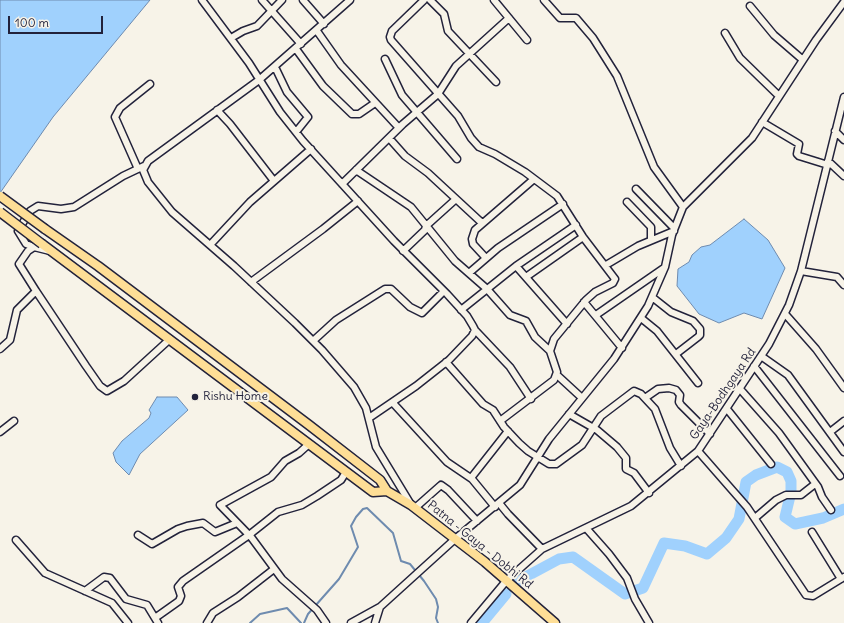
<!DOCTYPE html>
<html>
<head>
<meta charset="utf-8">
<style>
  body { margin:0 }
  #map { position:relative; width:844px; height:623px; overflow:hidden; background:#f7f3e8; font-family:Delius,sans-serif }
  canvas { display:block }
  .scale { position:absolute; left:8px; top:16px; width:95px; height:18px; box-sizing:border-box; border:2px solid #22223b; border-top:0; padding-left:5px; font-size:12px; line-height:14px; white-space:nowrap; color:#22223b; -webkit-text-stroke:3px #f7f3e8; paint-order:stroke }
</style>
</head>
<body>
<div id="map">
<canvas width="844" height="623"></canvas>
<div class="scale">100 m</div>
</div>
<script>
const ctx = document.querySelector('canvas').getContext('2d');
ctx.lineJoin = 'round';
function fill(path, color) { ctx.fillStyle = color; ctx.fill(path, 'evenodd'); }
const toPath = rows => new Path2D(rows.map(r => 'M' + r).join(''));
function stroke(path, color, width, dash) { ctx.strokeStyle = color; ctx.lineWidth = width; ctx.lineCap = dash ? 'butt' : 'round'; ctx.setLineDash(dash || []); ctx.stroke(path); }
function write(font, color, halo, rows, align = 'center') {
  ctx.font = font + ' Delius,sans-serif'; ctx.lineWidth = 4; ctx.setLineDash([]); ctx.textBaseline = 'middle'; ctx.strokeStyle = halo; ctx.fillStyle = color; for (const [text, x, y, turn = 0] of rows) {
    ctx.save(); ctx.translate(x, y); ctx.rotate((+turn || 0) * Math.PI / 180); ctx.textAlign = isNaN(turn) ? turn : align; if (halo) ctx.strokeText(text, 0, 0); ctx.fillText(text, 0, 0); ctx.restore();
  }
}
const water = toPath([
  [0,0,150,0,53,117,0,193,0,0],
  [744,219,768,240,785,268,762,319,744,313,719,323,699,314,677,286,678,269,689,262,692,255,701,247,710,245,744,219],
  [157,397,177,397,188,410,140,454,129,475,116,462,113,453,122,441,149,418,151,413,149,410,157,397]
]);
fill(water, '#a0d1fd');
stroke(water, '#6e8baf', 1);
stroke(toPath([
  [250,623,260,614,287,608,301,623],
  [304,623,308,614,339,579,358,547,351,526,356,517,363,509,367,508,393,533,401,561,410,564,424,581,436,599,438,607,436,618,438,623]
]), '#6e8baf', 2);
stroke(toPath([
  [518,581,559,559,573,557,625,594,643,588,664,543,685,546,707,554,726,538,739,519,746,482,756,475,777,467,787,472,791,481,791,492,785,517,795,524,823,518,844,509],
  [482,623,506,594]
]), '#a0d1fd', 11);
const minor = toPath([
  [202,0,249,63,280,112,303,141,394,241,447,294,467,316,473,326,475,330,472,336,449,360,416,386,369,418],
  [262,0,301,44],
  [303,0,324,24],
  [350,0,259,80,148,161,143,170,148,182,172,212,234,266,295,323,322,350,354,387,366,408,376,447,410,503],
  [424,0,392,31,390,37,391,40,458,116,471,138,479,147,495,154,525,172,557,196,583,237,615,279,613,283,595,292,586,300,554,339,550,351,557,372,554,380,500,421],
  [430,0,444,14,448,31,496,82],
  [494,0,527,40],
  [750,6,774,35,803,60],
  [317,31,341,65,399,128],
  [725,33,740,58,779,96],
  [231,38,243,31,257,26,282,0],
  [296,49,323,86,352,114,359,114,375,103],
  [385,59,402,95,457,159],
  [275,67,287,92,308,117,296,132],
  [217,110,230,124,274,181],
  [762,122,799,144,797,154,799,156,828,165],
  [835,131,844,140],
  [389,138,405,156,428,173,482,223],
  [828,161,844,176],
  [138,169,115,117,120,108,150,84],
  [356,170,411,207,455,261,487,289,510,315,526,321,535,337,550,351],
  [342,184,403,124,438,94,456,66,509,18],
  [636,189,674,228],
  [627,202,651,227,651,240],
  [683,207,752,138,816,40,844,2],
  [210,245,250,202,311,149],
  [34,247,26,244,18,231,30,211,38,206,61,209,74,207,123,176,144,166],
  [403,251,425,230,426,226,456,199],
  [485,257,473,244,472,239,475,230,534,179],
  [606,265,638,246,674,231],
  [516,266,567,324],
  [801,271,837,277,844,285],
  [469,273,498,248,563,204],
  [526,277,583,237],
  [251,282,323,229,358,201],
  [36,291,86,366,100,386,107,391,124,381,170,339],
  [652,297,671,312,693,321,700,329,700,335,698,337,676,354],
  [584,302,622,348],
  [461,310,516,266,576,225],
  [596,315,664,268],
  [786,315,816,349,844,388],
  [641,318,657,331,698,383],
  [475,330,510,367,531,399],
  [313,341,336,320,385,289,391,289,410,307,422,313,444,291],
  [0,349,10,340,17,310,36,291,19,264,28,251,34,247,50,251],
  [761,356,788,375,844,452],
  [446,362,483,404,493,410,504,427,519,443,528,451,549,464,556,464,582,445,601,416,634,391,641,394,655,409,670,448,681,466],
  [754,366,840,476],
  [557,375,582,398],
  [740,389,779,433,818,487,822,497,831,510],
  [645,398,658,389,669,388,676,390,680,395,679,402,681,405,710,434],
  [393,403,447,462,472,479,495,507],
  [727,409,771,464],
  [569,414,597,430,617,447,626,458,626,469,634,473,649,493],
  [0,432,14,421],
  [830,432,844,421],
  [309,444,299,453,285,461,271,477,220,505,251,537,282,579,317,610,326,623],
  [698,451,747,507,806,595,813,596,844,577],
  [471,478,508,431],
  [499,503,508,514,542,549],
  [415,508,441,485,448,490,477,521],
  [755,518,776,500,786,495,801,495,815,484],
  [586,528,609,554,627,578,635,599,649,623],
  [812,532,841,579],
  [138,535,152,544,178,529,187,526,203,523,215,532,237,523],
  [16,540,45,573,112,603,128,623],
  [85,591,104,577,110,578,126,599,147,605,158,623],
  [380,607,455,539,520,485,549,439,614,359,648,306,665,267,672,235,683,207,654,167,617,76,593,38,576,18,560,18,544,0],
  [155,618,179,601,181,596,178,587,183,581,249,535,278,512,302,505,317,496,341,480,346,472],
  [207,623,213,613,238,597,274,569],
  [351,623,380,607,375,623],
  [471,623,507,580,542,549,631,506,698,451,769,344,789,305,801,271,844,97]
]);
const major = toPath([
  [45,229,98,266,309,425,380,480,387,491,411,505,485,562,555,623],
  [42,244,373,492,387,491]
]);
stroke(minor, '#22223b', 9);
stroke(major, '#22223b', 11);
stroke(minor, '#f7f3e8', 6);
stroke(major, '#fede96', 8);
const majorBridge = toPath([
  [0,196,45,229],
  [0,212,42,244]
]);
stroke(majorBridge, '#22223b', 11, []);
stroke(majorBridge, '#fede96', 8);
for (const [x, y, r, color] of [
  [195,397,4,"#22223b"]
]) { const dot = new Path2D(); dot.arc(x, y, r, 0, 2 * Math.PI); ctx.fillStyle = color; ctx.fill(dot); stroke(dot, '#f7f3e8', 1.5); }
write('12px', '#22223b', '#f7f3e8', [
  ["Gaya-Bodhgaya Rd",723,394,-56],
  ["Patna - Gaya - Dobhi Rd",480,545,39]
]);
write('12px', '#22223b', '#f7f3e8', [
  ["Rishu Home",203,397]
], 'left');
</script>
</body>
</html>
